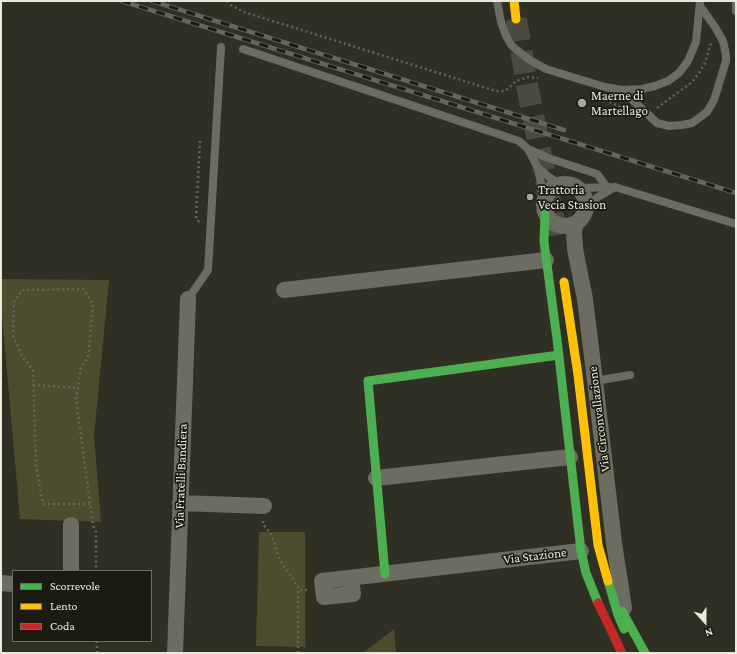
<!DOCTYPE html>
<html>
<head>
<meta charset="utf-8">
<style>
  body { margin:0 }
  #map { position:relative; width:737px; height:654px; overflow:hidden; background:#302f23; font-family:"Crimson Pro",serif }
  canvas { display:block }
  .frame { position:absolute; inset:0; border:2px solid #eaeadb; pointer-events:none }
  .legend { position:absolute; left:12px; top:570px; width:140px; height:72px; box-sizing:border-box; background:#1c1b11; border:1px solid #6e6e62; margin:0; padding:5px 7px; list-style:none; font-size:12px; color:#eaeadb }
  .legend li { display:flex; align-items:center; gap:8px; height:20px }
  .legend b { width:20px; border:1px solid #6e6e62 }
  .north { position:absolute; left:685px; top:602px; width:40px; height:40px; -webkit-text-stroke:3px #1c1b11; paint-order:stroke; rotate:159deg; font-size:11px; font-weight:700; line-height:16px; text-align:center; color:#eaeadb }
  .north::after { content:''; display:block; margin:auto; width:14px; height:18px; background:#eaeadb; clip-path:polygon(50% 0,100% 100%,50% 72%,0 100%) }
</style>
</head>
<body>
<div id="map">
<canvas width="737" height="654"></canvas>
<div class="frame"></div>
<ul class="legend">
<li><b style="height:5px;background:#4caf50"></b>Scorrevole</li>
<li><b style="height:5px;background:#ffc107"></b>Lento</li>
<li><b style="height:5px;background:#c62828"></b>Coda</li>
</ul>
<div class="north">N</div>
</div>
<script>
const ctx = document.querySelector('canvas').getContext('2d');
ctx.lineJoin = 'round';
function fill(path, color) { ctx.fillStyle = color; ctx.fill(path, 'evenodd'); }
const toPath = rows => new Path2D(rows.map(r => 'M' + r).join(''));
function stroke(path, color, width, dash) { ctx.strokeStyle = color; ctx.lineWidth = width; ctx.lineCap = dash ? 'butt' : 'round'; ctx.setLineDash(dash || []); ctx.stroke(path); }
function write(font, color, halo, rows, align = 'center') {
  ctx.font = font + ' "Crimson Pro",serif'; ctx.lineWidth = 3.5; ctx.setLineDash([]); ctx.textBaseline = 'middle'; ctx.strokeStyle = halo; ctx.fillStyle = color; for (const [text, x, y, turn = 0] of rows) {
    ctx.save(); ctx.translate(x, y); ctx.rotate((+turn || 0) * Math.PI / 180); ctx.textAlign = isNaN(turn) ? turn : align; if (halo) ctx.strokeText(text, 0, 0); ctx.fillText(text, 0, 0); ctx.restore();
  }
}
fill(toPath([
  [1,279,109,280,94,436,101,522,20,519,1,305],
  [259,532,305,532,305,647,256,646],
  [394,629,396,653,363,653]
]), '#4d4c2e');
stroke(toPath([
  [516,19,527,85,557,237]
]), '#4c4b3f', 22, [22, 11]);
stroke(toPath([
  [227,1,232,6,244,12,496,91,504,91,508,89,516,81,528,77,538,78],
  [605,100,621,107,625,111],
  [657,108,692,82,699,73,705,63,711,43],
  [199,222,196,218,200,140],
  [33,385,78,388],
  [90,504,43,504,36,465,33,370,22,356,13,335,14,302,22,290,83,289,93,304,88,358,81,367,76,399,93,525,96,532,96,571],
  [263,521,263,524,271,534,278,555,282,563,298,587,298,590],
  [97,641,97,653],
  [298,653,298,590,309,590]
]), '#66655b', 2.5, [2, 3]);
stroke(toPath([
  [497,1,501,22,506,36,512,46,528,59,546,69,605,87,622,90,642,89,655,86,668,81,679,73,688,61,696,42,700,1],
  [736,1,736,11],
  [243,49,519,141,528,149,548,158,597,174,607,187],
  [622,90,657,123,669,126,682,125,692,123,707,112,714,100,726,61,726,55,723,41,715,27,700,6],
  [528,149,538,168],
  [577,188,615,187,736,224],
  [544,200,538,168,549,177,561,185],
  [586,208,598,197,615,187],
  [188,299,208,270,221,47],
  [595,381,630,375]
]), '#6d6c63', 8);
stroke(toPath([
  '544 205a21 21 0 1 1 42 0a21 21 0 1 1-42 0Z',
  [576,223,574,232,575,249,585,299,595,381,614,543,624,608],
  [284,290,546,260],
  [376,478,570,457],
  [180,503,264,506],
  [71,571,71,525],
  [351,578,353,594,324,597,322,581,581,551],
  [1,583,13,584],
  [175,653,188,299]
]), '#6d6c63', 16);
stroke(toPath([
  [545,214,544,242,557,339,581,551,586,573,598,603],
  [385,574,368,381,559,355],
  [608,581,618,615,624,629],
  [622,611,645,653]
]), '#4caf50', 9);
stroke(toPath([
  [514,1,516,19],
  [564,282,578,375,598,545,608,581]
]), '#ffc107', 9);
stroke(toPath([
  [598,603,622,653]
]), '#c62828', 9);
const rail = toPath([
  [122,1,736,193],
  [152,1,564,130]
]);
stroke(rail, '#66655b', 4.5);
stroke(rail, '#1c1b11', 3, [9]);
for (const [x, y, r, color] of [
  [582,103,5,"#a9a99b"],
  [530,197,4,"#a9a99b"]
]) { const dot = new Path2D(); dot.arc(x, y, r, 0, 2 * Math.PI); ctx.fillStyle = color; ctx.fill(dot); stroke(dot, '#1c1b11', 1.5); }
write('13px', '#eaeadb', '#1c1b11', [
  ["Maerne di",591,96],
  ["Martellago",591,111],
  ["Trattoria",538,190],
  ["Vecia Stasion",538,205]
], 'left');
write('13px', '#eaeadb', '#1c1b11', [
  ["Via Circonvallazione",599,419,-97],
  ["Via Fratelli Bandiera",181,476,-88],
  ["Via Stazione",535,556,-7]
]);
</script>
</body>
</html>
